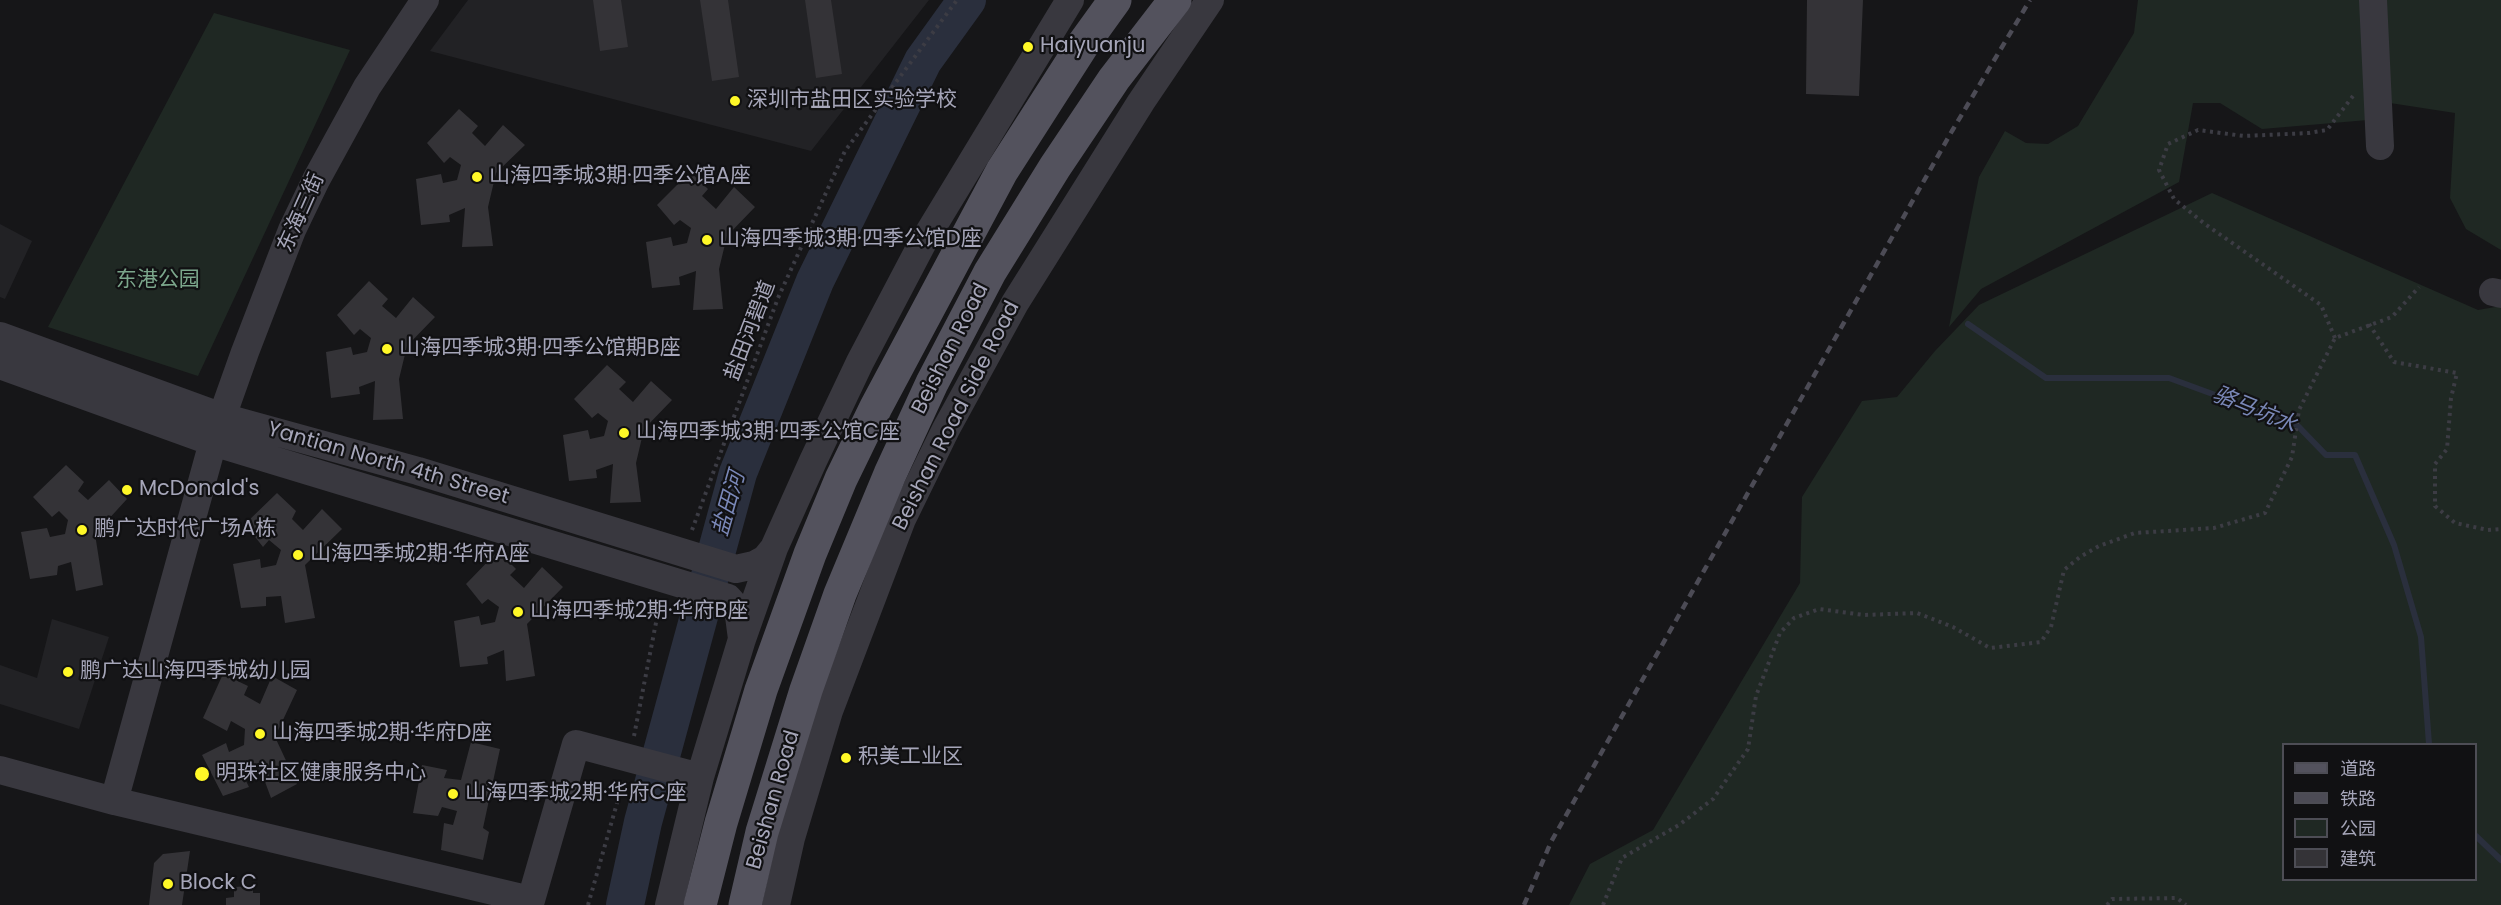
<!DOCTYPE html>
<html>
<head>
<meta charset="utf-8">
<style>
  body { margin:0 }
  #map { position:relative; width:2501px; height:905px; overflow:hidden; background:#161618; font-family:Poppins,"Noto Sans SC",sans-serif }
  canvas { display:block }
  .legend { position:absolute; left:2282px; top:743px; width:195px; height:138px; box-sizing:border-box; background:#111113; border:2px solid #4d4d55; margin:0; padding:8px 10px; list-style:none; font-size:18px; color:#a6a6b9 }
  .legend li { display:flex; align-items:center; gap:12px; height:30px }
  .legend b { width:30px; border:2px solid #4d4d55 }
</style>
</head>
<body>
<div id="map">
<canvas width="2501" height="905"></canvas>
<ul class="legend">
<li><b style="height:8px;background:#53525d"></b>道路</li>
<li><b style="height:8px;background:#4c4b55"></b>铁路</li>
<li><b style="height:16px;background:#1f2823"></b>公园</li>
<li><b style="height:16px;background:#343337"></b>建筑</li>
</ul>
</div>
<script>
const ctx = document.querySelector('canvas').getContext('2d');
ctx.lineJoin = 'round';
function fill(path, color) { ctx.fillStyle = color; ctx.fill(path, 'evenodd'); }
const toPath = rows => new Path2D(rows.map(r => 'M' + r).join(''));
function stroke(path, color, width, dash) { ctx.strokeStyle = color; ctx.lineWidth = width; ctx.lineCap = dash ? 'butt' : 'round'; ctx.setLineDash(dash || []); ctx.stroke(path); }
function write(font, color, halo, rows, align = 'center') {
  ctx.font = font + ' Poppins,"Noto Sans SC",sans-serif'; ctx.lineWidth = 4.5; ctx.setLineDash([]); ctx.textBaseline = 'middle'; ctx.strokeStyle = halo; ctx.fillStyle = color; for (const [text, x, y, turn = 0] of rows) {
    ctx.save(); ctx.translate(x, y); ctx.rotate((+turn || 0) * Math.PI / 180); ctx.textAlign = isNaN(turn) ? turn : align; if (halo) ctx.strokeText(text, 0, 0); ctx.fillText(text, 0, 0); ctx.restore();
  }
}
fill(toPath([
  [468,0,929,0,811,151,430,51],
  [0,224,32,241,5,299,0,297],
  [52,619,109,637,79,729,0,704,0,665,37,678]
]), '#222225');
fill(toPath([
  [2138,0,2367,0,2368,120,2262,129,2220,103,2193,103,2179,182,1981,289,1949,327,1979,177,2005,131,2026,143,2048,144,2078,126,2134,33],
  [2383,0,2501,0,2501,250,2466,229,2450,198,2455,113,2390,103],
  [214,13,350,50,198,376,48,327],
  [2212,193,2478,310,2501,306,2501,905,1569,905,1590,864,1653,830,1800,583,1802,497,1862,401,1897,397,1935,351,1979,305],
  [2284,744,2476,744,2476,880,2284,880]
]), '#1f2823');
stroke(toPath([
  [1968,324,2046,378,2169,378,2297,425,2326,455,2355,455,2394,545,2421,637,2429,744],
  [2476,836,2501,860]
]), '#2a2f3d', 6);
stroke(toPath([
  [625,905,643,822,738,473,815,281,923,61,967,0]
]), '#2a2f3d', 38);
fill(toPath([
  [593,0,621,0,628,47,600,51],
  [700,0,728,0,739,77,712,81],
  [805,0,831,0,842,74,816,78],
  [1807,0,1863,0,1859,96,1806,94],
  [459,109,478,126,472,133,485,146,503,125,525,145,496,173,488,207,493,246,462,247,465,208,449,215,450,222,421,225,416,179,441,174,443,183,457,180,461,165,450,157,444,163,427,143],
  [690,172,708,189,702,196,716,209,734,187,755,207,727,236,719,269,723,309,693,310,696,271,679,277,680,285,652,288,646,242,671,237,673,246,687,243,691,228,680,220,674,225,657,205],
  [369,281,388,299,382,306,396,318,413,297,435,317,407,346,399,379,403,419,373,420,375,381,359,387,360,394,331,398,326,352,351,347,353,355,367,352,371,338,360,329,354,335,337,315],
  [607,365,626,382,619,389,633,402,651,381,672,400,644,429,636,463,641,502,610,503,613,464,596,470,597,478,569,481,563,435,588,430,590,439,604,436,608,421,598,413,592,418,574,399],
  [66,465,84,482,78,491,88,500,109,480,127,499,95,534,103,585,76,591,71,562,58,566,57,575,30,579,21,532,47,528,50,537,65,534,68,520,59,511,52,517,33,497],
  [277,493,296,511,292,519,303,530,322,509,342,529,305,565,315,618,285,623,281,596,266,597,266,606,241,608,233,564,260,559,261,568,276,565,281,550,269,540,263,547,245,524],
  [498,551,516,569,510,575,524,588,542,567,563,587,527,624,535,676,506,681,504,650,487,657,488,664,460,667,454,621,479,616,481,625,495,622,499,607,488,599,482,604,466,584],
  [223,674,248,686,244,695,260,704,272,676,297,690,275,737,297,784,271,798,261,771,245,779,249,787,223,796,202,755,226,743,229,752,244,745,245,729,231,721,227,731,203,718],
  [471,742,500,749,483,828,489,832,483,860,441,850,444,823,453,825,457,811,442,807,438,816,413,813,422,765,447,770,444,778,461,780],
  [190,851,182,905,149,905,154,863,163,854],
  [253,886,253,893,260,893,260,905,226,905,226,898,234,897,234,887]
]), '#343337');
stroke(toPath([
  [2369,324,2394,362,2457,373,2451,398,2447,449,2435,464,2435,506,2455,523,2488,530,2501,529],
  [2335,338,2321,305,2205,224,2174,199,2159,170,2168,144,2198,130,2244,136,2309,133,2327,130,2353,96],
  [692,530,778,298,845,151,957,0],
  [634,736,660,602],
  [588,905,623,782],
  [1603,905,1622,858,1679,825,1713,799,1748,749,1756,696,1780,633,1794,618,1819,609,1864,615,1917,613,1953,627,1990,648,2041,642,2051,627,2064,570,2080,557,2099,546,2135,533,2214,528,2265,513,2292,457,2299,410,2335,338,2392,317,2419,287],
  [2107,905,2112,899,2177,898,2186,905]
]), '#3c3c44', 4, [3, 4.5]);
stroke(toPath([
  [2373,0,2380,146],
  [2493,292,2501,294],
  [0,336,222,417,418,471,736,569,754,565,765,559,774,548],
  [0,365,213,442,728,598,736,607,739,616,742,639],
  [0,770,114,801,531,900,576,744,700,777],
  [114,801,213,442,245,352,292,230,316,180,367,87,425,0],
  [669,905,700,777,742,639,774,548,813,461,860,362,922,244,1070,0],
  [776,905,791,838,829,711,902,519,946,429,1015,303,1141,102,1210,0]
]), '#39383f', 28);
stroke(toPath([
  [700,905,721,823,761,690,810,554,841,479,876,407,1002,171,1084,43,1115,0],
  [745,905,762,832,806,690,840,594,890,474,932,383,990,272,1055,167,1114,79,1175,0]
]), '#53525d', 33);
stroke(toPath([
  [1524,905,1551,842,1952,131,2030,0]
]), '#4c4b55', 4.5, [8, 6]);
for (const [x, y, r, color] of [
  [1028,47,6,"#fff827"],
  [735,101,6,"#fff827"],
  [477,177,6,"#fff827"],
  [707,240,6,"#fff827"],
  [387,349,6,"#fff827"],
  [624,433,6,"#fff827"],
  [127,490,6,"#fff827"],
  [82,530,6,"#fff827"],
  [298,555,6,"#fff827"],
  [518,612,6,"#fff827"],
  [68,672,6,"#fff827"],
  [260,734,6,"#fff827"],
  [846,758,6,"#fff827"],
  [202,774,8,"#fff827"],
  [453,794,6,"#fff827"],
  [168,884,6,"#fff827"]
]) { const dot = new Path2D(); dot.arc(x, y, r, 0, 2 * Math.PI); ctx.fillStyle = color; ctx.fill(dot); stroke(dot, '#111113', 2); }
write('21px', '#a6a6b9', '#111113', [
  ["Haiyuanju",1040,47],
  ["深圳市盐田区实验学校",747,101],
  ["山海四季城3期·四季公馆A座",489,177],
  ["山海四季城3期·四季公馆D座",719,240],
  ["山海四季城3期·四季公馆期B座",399,349],
  ["山海四季城3期·四季公馆C座",636,433],
  ["McDonald's",139,490],
  ["鹏广达时代广场A栋",94,530],
  ["山海四季城2期·华府A座",310,555],
  ["山海四季城2期·华府B座",530,612],
  ["鹏广达山海四季城幼儿园",80,672],
  ["山海四季城2期·华府D座",272,734],
  ["积美工业区",858,758],
  ["明珠社区健康服务中心",216,774],
  ["山海四季城2期·华府C座",465,794],
  ["Block C",180,884]
], 'left');
write('21px', '#a6a6b9', '#111113', [
  ["东海三街",302,213,-66],
  ["盐田河碧道",751,331,-69],
  ["Beishan Road",951,349,-63],
  ["Beishan Road Side Road",957,416,-63],
  ["Yantian North 4th Street",388,464,16],
  ["Beishan Road",774,800,-74]
]);
write('21px', '#7ba68b', '#111113', [
  ["东港公园",158,281]
]);
write('italic 22px', '#7a88b8', '#111113', [
  ["骆马坑水",2254,411,22],
  ["盐田河",730,504,-74]
]);
</script>
</body>
</html>
